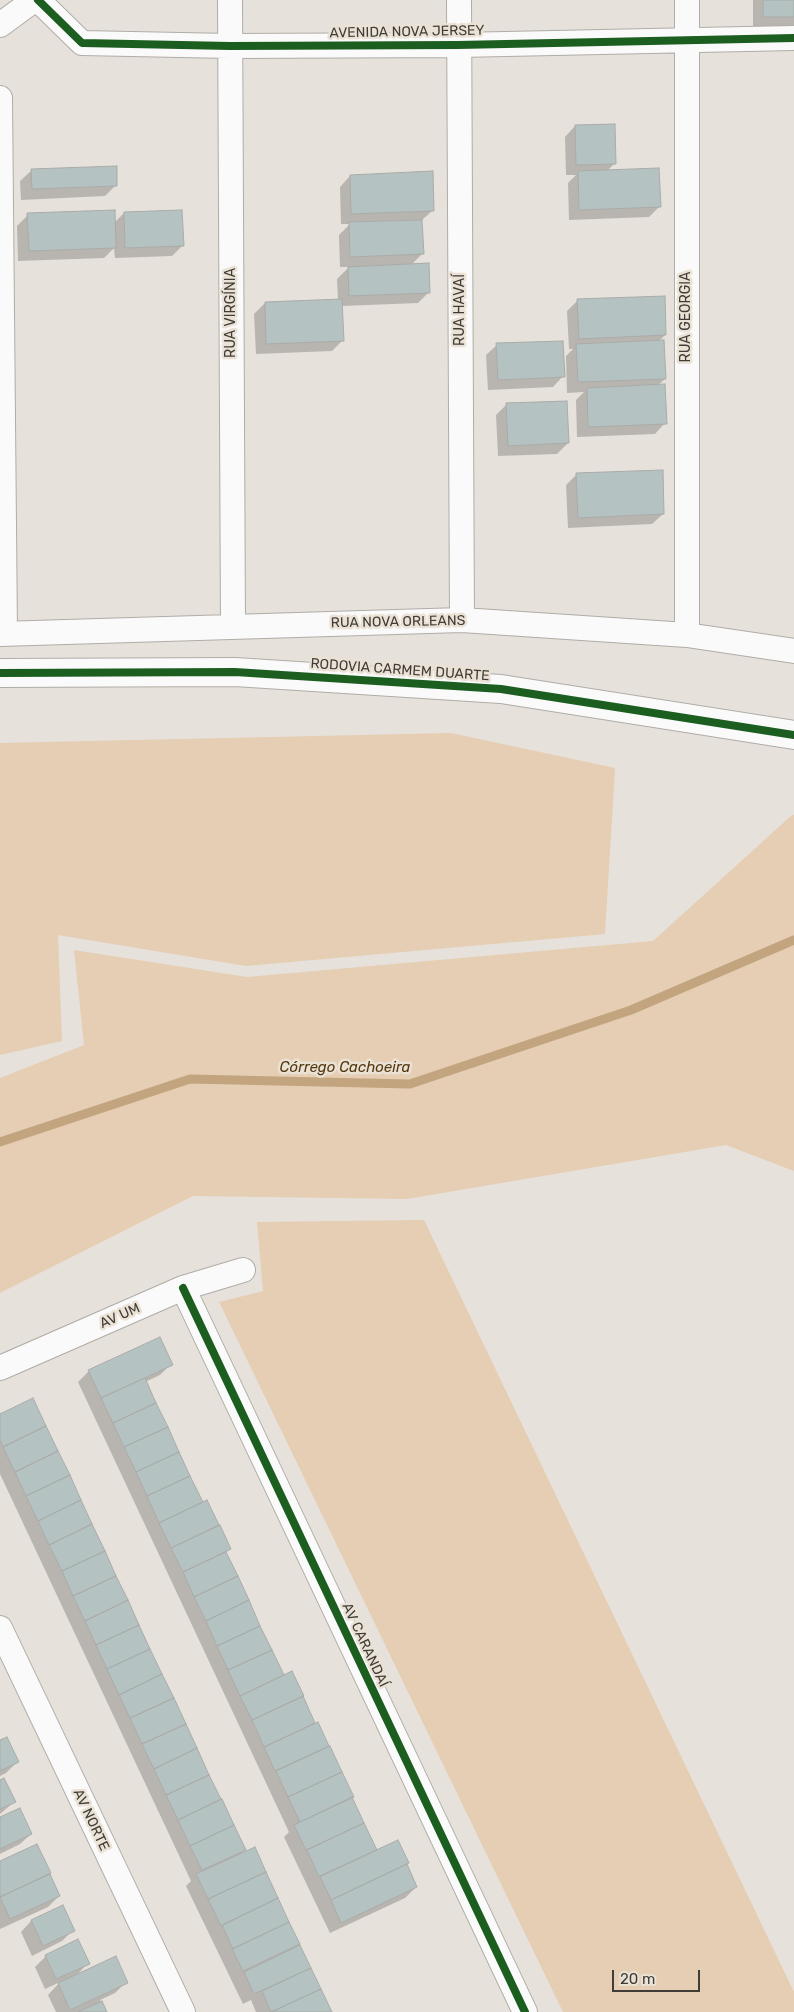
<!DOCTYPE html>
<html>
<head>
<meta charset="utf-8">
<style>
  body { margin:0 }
  #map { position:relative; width:794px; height:2012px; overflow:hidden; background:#e6e1db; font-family:Rubik,sans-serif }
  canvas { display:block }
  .scale { position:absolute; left:612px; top:1970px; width:88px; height:22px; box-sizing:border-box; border:2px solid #403c37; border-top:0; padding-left:6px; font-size:15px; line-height:18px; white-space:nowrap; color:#403c37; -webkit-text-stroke:4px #ebe2d6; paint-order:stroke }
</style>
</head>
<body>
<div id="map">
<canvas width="794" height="2012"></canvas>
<div class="scale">20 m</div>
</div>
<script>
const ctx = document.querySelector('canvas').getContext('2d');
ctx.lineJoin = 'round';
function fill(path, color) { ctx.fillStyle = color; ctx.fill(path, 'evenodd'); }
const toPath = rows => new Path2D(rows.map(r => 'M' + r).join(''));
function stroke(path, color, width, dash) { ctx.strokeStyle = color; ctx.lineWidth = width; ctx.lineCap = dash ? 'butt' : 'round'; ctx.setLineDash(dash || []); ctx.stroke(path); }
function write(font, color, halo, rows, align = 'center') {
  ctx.font = font + ' Rubik,sans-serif'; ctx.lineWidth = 5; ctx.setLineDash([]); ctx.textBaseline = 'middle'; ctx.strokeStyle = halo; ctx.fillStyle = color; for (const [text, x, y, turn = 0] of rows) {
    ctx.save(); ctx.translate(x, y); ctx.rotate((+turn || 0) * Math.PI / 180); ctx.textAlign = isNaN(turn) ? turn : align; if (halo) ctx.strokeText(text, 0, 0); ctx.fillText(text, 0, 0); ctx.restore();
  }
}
fill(toPath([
  [451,733,615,768,605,934,246,966,58,935,62,1041,0,1055,0,743],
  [792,815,794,815,794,1171,726,1145,407,1199,193,1196,0,1293,0,1078,84,1045,74,950,247,977,653,941],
  [424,1220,794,1992,794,2012,563,2012,219,1302,263,1291,257,1222]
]), '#e5ceb3');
fill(toPath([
  [753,0,794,0,794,28,753,27],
  [575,126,615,163,607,171,660,206,649,217,569,220,568,183,576,175,566,175,565,137],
  [31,171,116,185,105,196,21,200,20,181],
  [350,176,433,210,421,221,422,254,411,265,429,292,418,303,342,306,343,340,332,351,256,354,254,314,265,303,338,300,337,279,349,267,340,267,339,235,350,224,341,224,340,187],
  [124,213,183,245,172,256,115,258,114,248,104,258,18,261,17,226,28,215,114,223],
  [578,300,665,335,658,342,665,379,657,386,665,423,655,434,577,437,576,400,584,392,567,393,566,356,573,349,569,349,567,311],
  [497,345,563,376,553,387,488,390,486,355],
  [507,404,568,443,557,454,498,456,496,415],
  [577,474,663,514,652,524,568,528,566,485],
  [171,1364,160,1375,145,1382,202,1504,207,1502,219,1525,230,1549,225,1553,283,1677,291,1673,315,1724,317,1723,329,1747,376,1852,405,1865,416,1887,405,1898,330,1933,284,1837,289,1832,78,1382,89,1371],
  [0,1416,196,1749,245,1849,238,1856,254,1849,330,2012,256,2012,251,2000,243,2004,186,1886,191,1881,0,1474],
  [0,1741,17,1762,6,1773,0,1776],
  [0,1781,14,1802,0,1814],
  [0,1818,31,1834,20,1844,0,1854],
  [36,1845,59,1896,48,1907,0,1929,0,1862],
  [62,1907,73,1930,62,1941,32,1956,21,1932,31,1921],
  [46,1956,88,1963,76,1976,126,1982,115,1993,100,2000,106,2012,56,2012,48,1995,60,1982,45,1989,35,1967]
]), '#0003');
stroke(toPath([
  [0,1142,190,1079,410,1084,631,1010,794,940]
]), '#c2a57f', 9);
const building = toPath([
  [763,0,794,0,794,17,763,17,763,0],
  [615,124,616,164,576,165,575,125,615,124],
  [117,166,117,186,32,189,31,169,117,166],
  [659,168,661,207,579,210,578,171,659,168],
  [433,171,434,211,351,214,350,175,433,171],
  [115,210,116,248,29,251,27,213,115,210],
  [182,210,184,246,125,248,124,212,182,210],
  [422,220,424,254,350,257,349,222,422,220],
  [429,263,430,293,349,296,348,267,429,263],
  [665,296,666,335,579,339,577,299,665,296],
  [342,299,344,341,266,344,265,302,342,299],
  [664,340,666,379,578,382,576,344,664,340],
  [563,341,565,377,498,380,496,343,563,341],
  [665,384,667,424,588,427,587,388,665,384],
  [567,401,569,443,508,446,506,403,567,401],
  [663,470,664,514,578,518,576,473,663,470],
  [160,1337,173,1365,101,1398,88,1370,160,1337],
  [145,1378,156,1403,113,1423,101,1398,145,1378],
  [33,1398,46,1426,3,1447,0,1440,0,1414,33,1398],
  [156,1403,168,1427,124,1447,113,1423,156,1403],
  [46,1426,58,1451,15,1472,3,1447,46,1426],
  [168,1427,179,1452,136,1472,124,1447,168,1427],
  [58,1451,70,1475,26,1496,15,1472,58,1451],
  [179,1452,190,1476,147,1496,136,1472,179,1452],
  [70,1475,81,1500,38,1521,26,1496,70,1475],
  [190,1476,203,1502,159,1523,147,1496,190,1476],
  [81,1500,92,1524,49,1545,38,1521,81,1500],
  [207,1500,219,1525,171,1548,159,1523,207,1500],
  [92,1524,105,1551,62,1571,49,1545,92,1524],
  [220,1525,231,1549,183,1572,171,1548,220,1525],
  [105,1551,116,1576,73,1596,62,1571,105,1551],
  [226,1552,238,1576,194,1597,183,1572,226,1552],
  [116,1576,128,1600,85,1621,73,1596,116,1576],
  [238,1576,249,1600,206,1621,194,1597,238,1576],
  [128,1600,139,1625,96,1645,85,1621,128,1600],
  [249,1600,260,1626,217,1646,206,1621,249,1600],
  [139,1625,150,1649,107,1669,96,1645,139,1625],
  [260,1626,272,1650,228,1670,217,1646,260,1626],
  [150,1649,162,1674,119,1695,107,1669,150,1649],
  [272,1650,284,1675,240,1696,228,1670,272,1650],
  [292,1671,304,1696,252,1720,240,1696,292,1671],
  [162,1674,174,1698,130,1718,119,1695,162,1674],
  [303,1696,315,1723,264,1747,252,1720,303,1696],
  [174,1698,186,1724,142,1744,130,1718,174,1698],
  [318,1722,329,1746,275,1771,264,1747,318,1722],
  [186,1724,197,1748,154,1769,142,1744,186,1724],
  [7,1737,19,1762,0,1771,0,1740,7,1737],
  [330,1746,342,1772,288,1797,276,1771,330,1746],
  [197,1748,209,1775,166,1795,154,1769,197,1748],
  [342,1772,354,1797,300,1822,288,1797,342,1772],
  [209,1775,221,1799,178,1820,166,1795,209,1775],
  [4,1778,16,1802,0,1809,0,1780,4,1778],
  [352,1797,364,1823,306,1850,294,1825,352,1797],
  [222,1799,234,1825,190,1846,178,1820,222,1799],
  [20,1808,32,1834,0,1849,0,1817,20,1808],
  [364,1823,377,1850,319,1877,307,1850,364,1823],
  [234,1825,246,1850,202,1870,190,1846,234,1825],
  [398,1840,409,1863,331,1900,320,1876,398,1840],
  [37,1844,51,1873,0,1897,0,1861,37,1844],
  [255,1847,266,1872,208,1899,196,1874,255,1847],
  [407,1864,417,1887,341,1923,331,1900,407,1864],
  [266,1872,278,1898,221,1926,208,1899,266,1872],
  [50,1874,60,1896,10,1919,0,1897,50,1874],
  [278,1898,289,1922,233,1949,222,1925,278,1898],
  [63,1905,75,1931,43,1946,31,1920,63,1905],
  [289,1922,300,1944,243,1971,232,1949,289,1922],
  [78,1939,90,1964,56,1979,45,1955,78,1939],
  [300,1945,311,1968,254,1994,244,1972,300,1945],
  [116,1956,128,1983,70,2010,58,1983,116,1956],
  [311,1968,321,1989,271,2012,262,1991,311,1968],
  [321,1989,332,2012,273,2012,280,2008,321,1989],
  [102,2001,107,2012,78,2012,102,2001]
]);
fill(building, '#b4c3c2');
stroke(building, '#aaaba8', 1);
const minor = toPath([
  [38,0,82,43,230,46,458,45,794,38],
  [230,0,233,626],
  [459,0,462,620],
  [687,0,687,635],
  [0,25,34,0],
  [0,98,5,633],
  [0,634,462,620,687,635,794,651],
  [183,1288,525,2012],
  [0,1368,183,1288,243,1270],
  [0,1628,183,2012]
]);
const tertiary = toPath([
  [0,673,235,672,501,689,794,735]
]);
stroke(minor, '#b0aca7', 26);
stroke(tertiary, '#b0aca7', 30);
stroke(minor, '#fbfafa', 24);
stroke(tertiary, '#fbfafa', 28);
stroke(toPath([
  [38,0,82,43,230,46,458,45,794,38],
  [0,673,235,672,501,689,794,735],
  [183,1288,525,2012]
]), '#1b5e20', 8);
write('14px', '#403c37', '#ebe2d6', [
  ["AVENIDA NOVA JERSEY",407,32,-1],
  ["RUA HAVAÍ",460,310,-90],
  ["RUA VIRGÍNIA",231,313,-90],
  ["RUA GEORGIA",686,317,-90],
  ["RUA NOVA ORLEANS",398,622,-1],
  ["RODOVIA CARMEM DUARTE",400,670,4],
  ["AV UM",120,1316,-24],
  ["AV CARANDAÍ",365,1645,65],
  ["AV NORTE",91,1820,65]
]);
write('italic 15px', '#54380e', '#ebe2d6', [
  ["Córrego Cachoeira",345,1068]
]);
</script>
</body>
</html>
